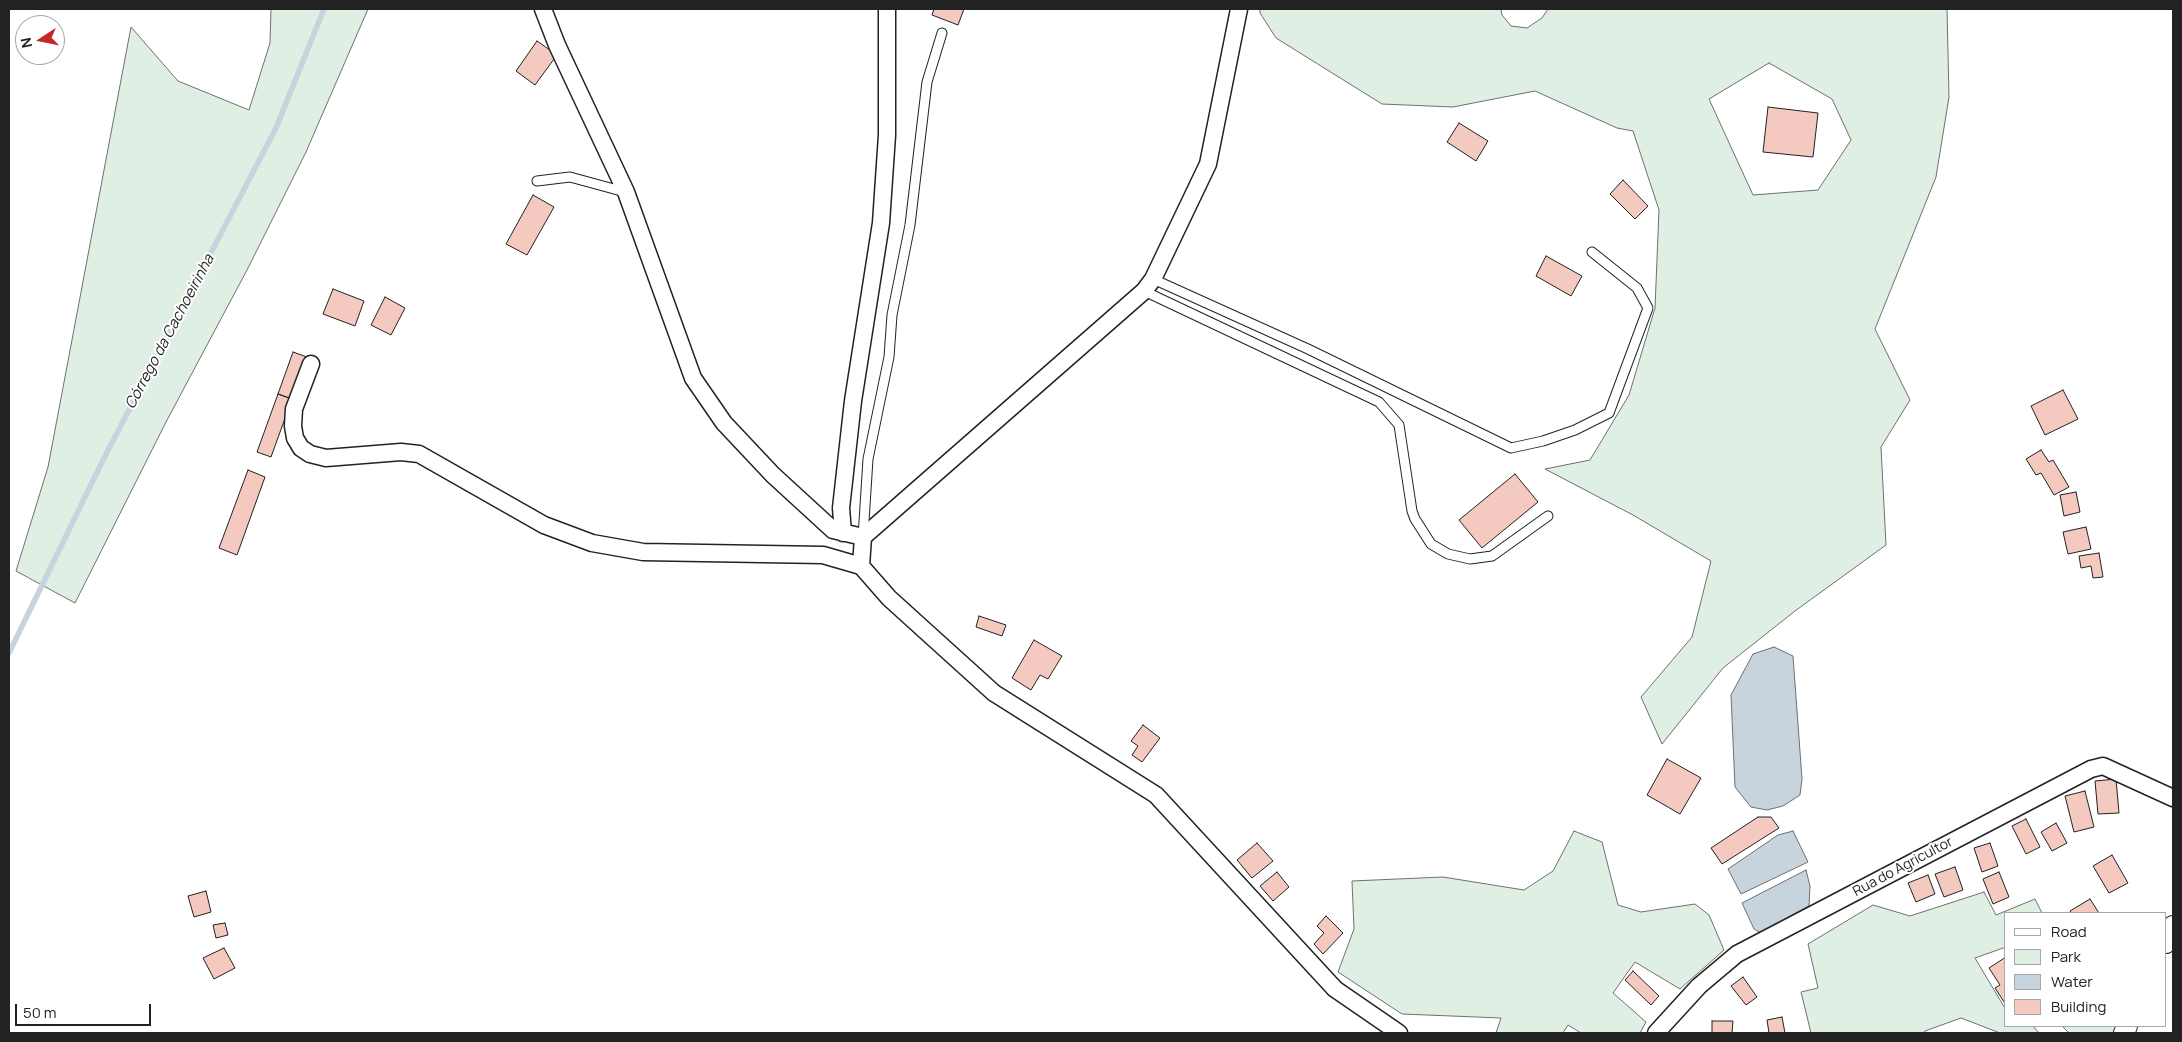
<!DOCTYPE html>
<html>
<head>
<meta charset="utf-8">
<style>
  body { margin:0 }
  #map { position:relative; width:2182px; height:1042px; overflow:hidden; background:#fff; font-family:Manrope,sans-serif }
  canvas { display:block }
  .frame { position:absolute; inset:0; border:10px solid #222; pointer-events:none }
  .legend { position:absolute; left:2004px; top:912px; width:162px; height:115px; box-sizing:border-box; background:#fff; border:1px solid #a7a7a7; margin:0; padding:6px 9px; list-style:none; font-size:15px; color:#222 }
  .legend li { display:flex; align-items:center; gap:10px; height:25px }
  .legend b { width:25px; border:1px solid #a7a7a7 }
  .north { position:absolute; left:15px; top:15px; width:50px; height:50px; box-sizing:border-box; background:#fff; border:1px solid #a7a7a7; border-radius:50%; rotate:259deg; font-size:14px; font-weight:700; line-height:20px; text-align:center; color:#222 }
  .north::after { content:''; display:block; margin:auto; width:18px; height:22px; background:#c62828; clip-path:polygon(50% 0,100% 100%,50% 72%,0 100%) }
  .scale { position:absolute; left:15px; top:1004px; width:136px; height:22px; box-sizing:border-box; border:2px solid #222; border-top:0; padding-left:6px; font-size:15px; line-height:18px; white-space:nowrap; color:#222; -webkit-text-stroke:4px #fff; paint-order:stroke }
</style>
</head>
<body>
<div id="map">
<canvas width="2182" height="1042"></canvas>
<div class="frame"></div>
<ul class="legend">
<li><b style="height:6px;background:#fff"></b>Road</li>
<li><b style="height:14px;background:#e0efe3"></b>Park</li>
<li><b style="height:14px;background:#c7d3dd"></b>Water</li>
<li><b style="height:14px;background:#f3c9c0"></b>Building</li>
</ul>
<div class="north">N</div>
<div class="scale">50 m</div>
</div>
<script>
const ctx = document.querySelector('canvas').getContext('2d');
ctx.lineJoin = 'round';
function fill(path, color) { ctx.fillStyle = color; ctx.fill(path, 'evenodd'); }
const toPath = rows => new Path2D(rows.map(r => 'M' + r).join(''));
function stroke(path, color, width, dash) { ctx.strokeStyle = color; ctx.lineWidth = width; ctx.lineCap = dash ? 'butt' : 'round'; ctx.setLineDash(dash || []); ctx.stroke(path); }
function write(font, color, halo, rows, align = 'center') {
  ctx.font = font + ' Manrope,sans-serif'; ctx.lineWidth = 4; ctx.setLineDash([]); ctx.textBaseline = 'middle'; ctx.strokeStyle = halo; ctx.fillStyle = color; for (const [text, x, y, turn = 0] of rows) {
    ctx.save(); ctx.translate(x, y); ctx.rotate((+turn || 0) * Math.PI / 180); ctx.textAlign = isNaN(turn) ? turn : align; if (halo) ctx.strokeText(text, 0, 0); ctx.fillText(text, 0, 0); ctx.restore();
  }
}
const green = toPath([
  [271,9,368,9,306,152,247,270,166,422,75,603,16,571,48,467,131,27,178,81,249,110,270,43,271,9],
  [1260,9,1501,9,1502,15,1511,26,1527,28,1542,18,1548,9,1947,9,1949,97,1936,177,1875,329,1910,400,1881,447,1886,545,1795,611,1723,668,1662,744,1641,697,1692,637,1711,561,1633,515,1545,469,1590,460,1629,395,1655,308,1659,210,1633,131,1617,128,1535,91,1453,107,1382,104,1276,38,1260,13,1260,9],
  [1769,63,1832,99,1851,140,1818,190,1753,195,1709,99,1769,63],
  [1574,831,1602,842,1618,905,1641,912,1695,904,1709,915,1724,950,1680,989,1635,962,1613,993,1646,1022,1640,1033,1581,1033,1568,1025,1563,1033,1496,1033,1501,1018,1402,1014,1338,972,1354,929,1352,881,1443,877,1524,890,1553,871,1574,831],
  [1984,892,1996,915,2035,899,2042,913,2006,913,2006,947,1975,958,2006,1010,2006,1026,2033,1026,2039,1033,2000,1033,1961,1018,1925,1031,1924,1033,1811,1033,1801,992,1818,988,1808,944,1873,905,1910,916,1984,892],
  [2062,1026,2116,1026,2113,1033,2069,1033,2062,1026]
]);
fill(green, '#e0efe3');
stroke(green, '#6f6f6f', 1);
const water = toPath([
  [1774,647,1793,656,1802,779,1800,795,1783,806,1767,810,1751,807,1735,787,1731,695,1753,654,1774,647],
  [1793,831,1808,862,1741,894,1728,869,1778,835,1793,831],
  [1806,870,1810,886,1809,906,1761,933,1754,929,1742,903,1806,870]
]);
fill(water, '#c7d3dd');
stroke(water, '#6f6f6f', 1);
stroke(toPath([
  [9,653,104,458,276,128,324,9]
]), '#c7d3dd', 5.5);
const building = toPath([
  [934,9,964,9,958,25,932,15,934,9],
  [537,41,557,55,535,85,516,71,537,41],
  [1768,107,1818,113,1813,157,1763,152,1768,107],
  [1459,123,1488,141,1476,161,1447,142,1459,123],
  [1623,180,1648,206,1635,219,1610,194,1623,180],
  [533,195,554,207,527,255,506,244,533,195],
  [1546,256,1582,276,1571,296,1536,276,1546,256],
  [333,289,364,301,355,326,323,314,333,289],
  [385,297,405,308,391,335,371,325,385,297],
  [293,352,307,357,292,399,278,394,293,352],
  [2063,390,2078,419,2045,435,2031,406,2063,390],
  [278,394,292,399,271,457,257,452,278,394],
  [2041,450,2049,462,2053,460,2069,487,2054,495,2041,473,2036,475,2026,459,2041,450],
  [248,470,265,477,237,555,219,548,248,470],
  [1515,474,1538,502,1482,548,1459,520,1515,474],
  [2076,492,2080,512,2064,516,2060,495,2076,492],
  [2086,527,2091,549,2068,554,2063,532,2086,527],
  [2099,553,2103,577,2093,578,2091,566,2081,568,2079,556,2099,553],
  [979,616,1006,625,1002,636,976,627,979,616],
  [1034,640,1062,656,1048,679,1040,675,1031,690,1012,678,1034,640],
  [1143,725,1160,738,1142,762,1132,755,1138,746,1131,741,1143,725],
  [1667,759,1701,778,1680,814,1647,795,1667,759],
  [2116,779,2119,813,2098,814,2095,781,2116,779],
  [2085,791,2094,827,2074,832,2065,796,2085,791],
  [1758,817,1771,817,1779,828,1722,864,1711,848,1758,817],
  [2026,819,2040,847,2026,854,2012,826,2026,819],
  [2056,823,2067,843,2052,851,2041,832,2056,823],
  [1257,843,1273,861,1252,878,1237,860,1257,843],
  [1990,843,1998,866,1982,872,1974,848,1990,843],
  [2112,855,2128,883,2109,893,2093,866,2112,855],
  [1955,867,1963,890,1944,897,1935,874,1955,867],
  [1277,872,1289,887,1273,901,1260,886,1277,872],
  [1999,872,2009,897,1993,904,1983,879,1999,872],
  [1928,875,1935,894,1916,902,1908,883,1928,875],
  [206,891,211,912,194,917,188,896,206,891],
  [2090,899,2099,913,2071,913,2070,911,2090,899],
  [1326,916,1343,933,1323,954,1314,944,1324,933,1317,926,1326,916],
  [225,923,228,935,216,938,213,925,225,923],
  [224,948,235,968,214,979,203,958,224,948],
  [2006,957,2006,1005,1995,988,2000,985,1989,968,2006,957],
  [1633,971,1659,996,1651,1005,1625,980,1633,971],
  [1743,977,1757,997,1746,1005,1731,986,1743,977],
  [1782,1017,1785,1033,1769,1033,1767,1020,1782,1017],
  [1712,1021,1733,1021,1732,1033,1712,1033,1712,1021]
]);
fill(building, '#f3c9c0');
stroke(building, '#222', 1);
const service = toPath([
  [537,181,570,177,625,192],
  [1153,279,1308,349,1511,448,1543,441,1575,430,1609,413,1648,308,1637,288,1592,252],
  [1144,291,1379,402,1399,425,1412,511,1415,519,1431,544,1448,554,1470,559,1492,556,1548,516],
  [863,537,868,459,889,357,892,315,910,225,927,82,942,33]
]);
const minor = toPath([
  [543,9,557,45,626,192,693,378,724,423,773,475,833,530,863,537],
  [311,364,294,409,293,426,295,438,301,448,310,454,326,458,401,452,419,454,544,525,592,543,643,552,823,555,861,566,889,598,994,693,1156,795,1335,989,1399,1033],
  [843,533,841,508,853,401,881,223,887,135,887,9],
  [861,566,863,537,1144,291,1153,279,1208,164,1239,9],
  [1656,1033,1699,986,1737,954,2091,769,2103,766,2173,798]
]);
const tertiary = toPath([
  [2166,943,2173,926],
  [2124,1033,2127,1026]
]);
stroke(service, '#222', 11);
stroke(minor, '#222', 19);
stroke(tertiary, '#222', 22);
stroke(service, '#fff', 9);
stroke(minor, '#fff', 16);
stroke(tertiary, '#fff', 20);
write('14px', '#222', '#fff', [
  ["Rua do Agricultor",1903,867,-28]
]);
write('italic 15px', '#222', '#fff', [
  ["Córrego da Cachoeirinha",170,332,-62]
]);
</script>
</body>
</html>
